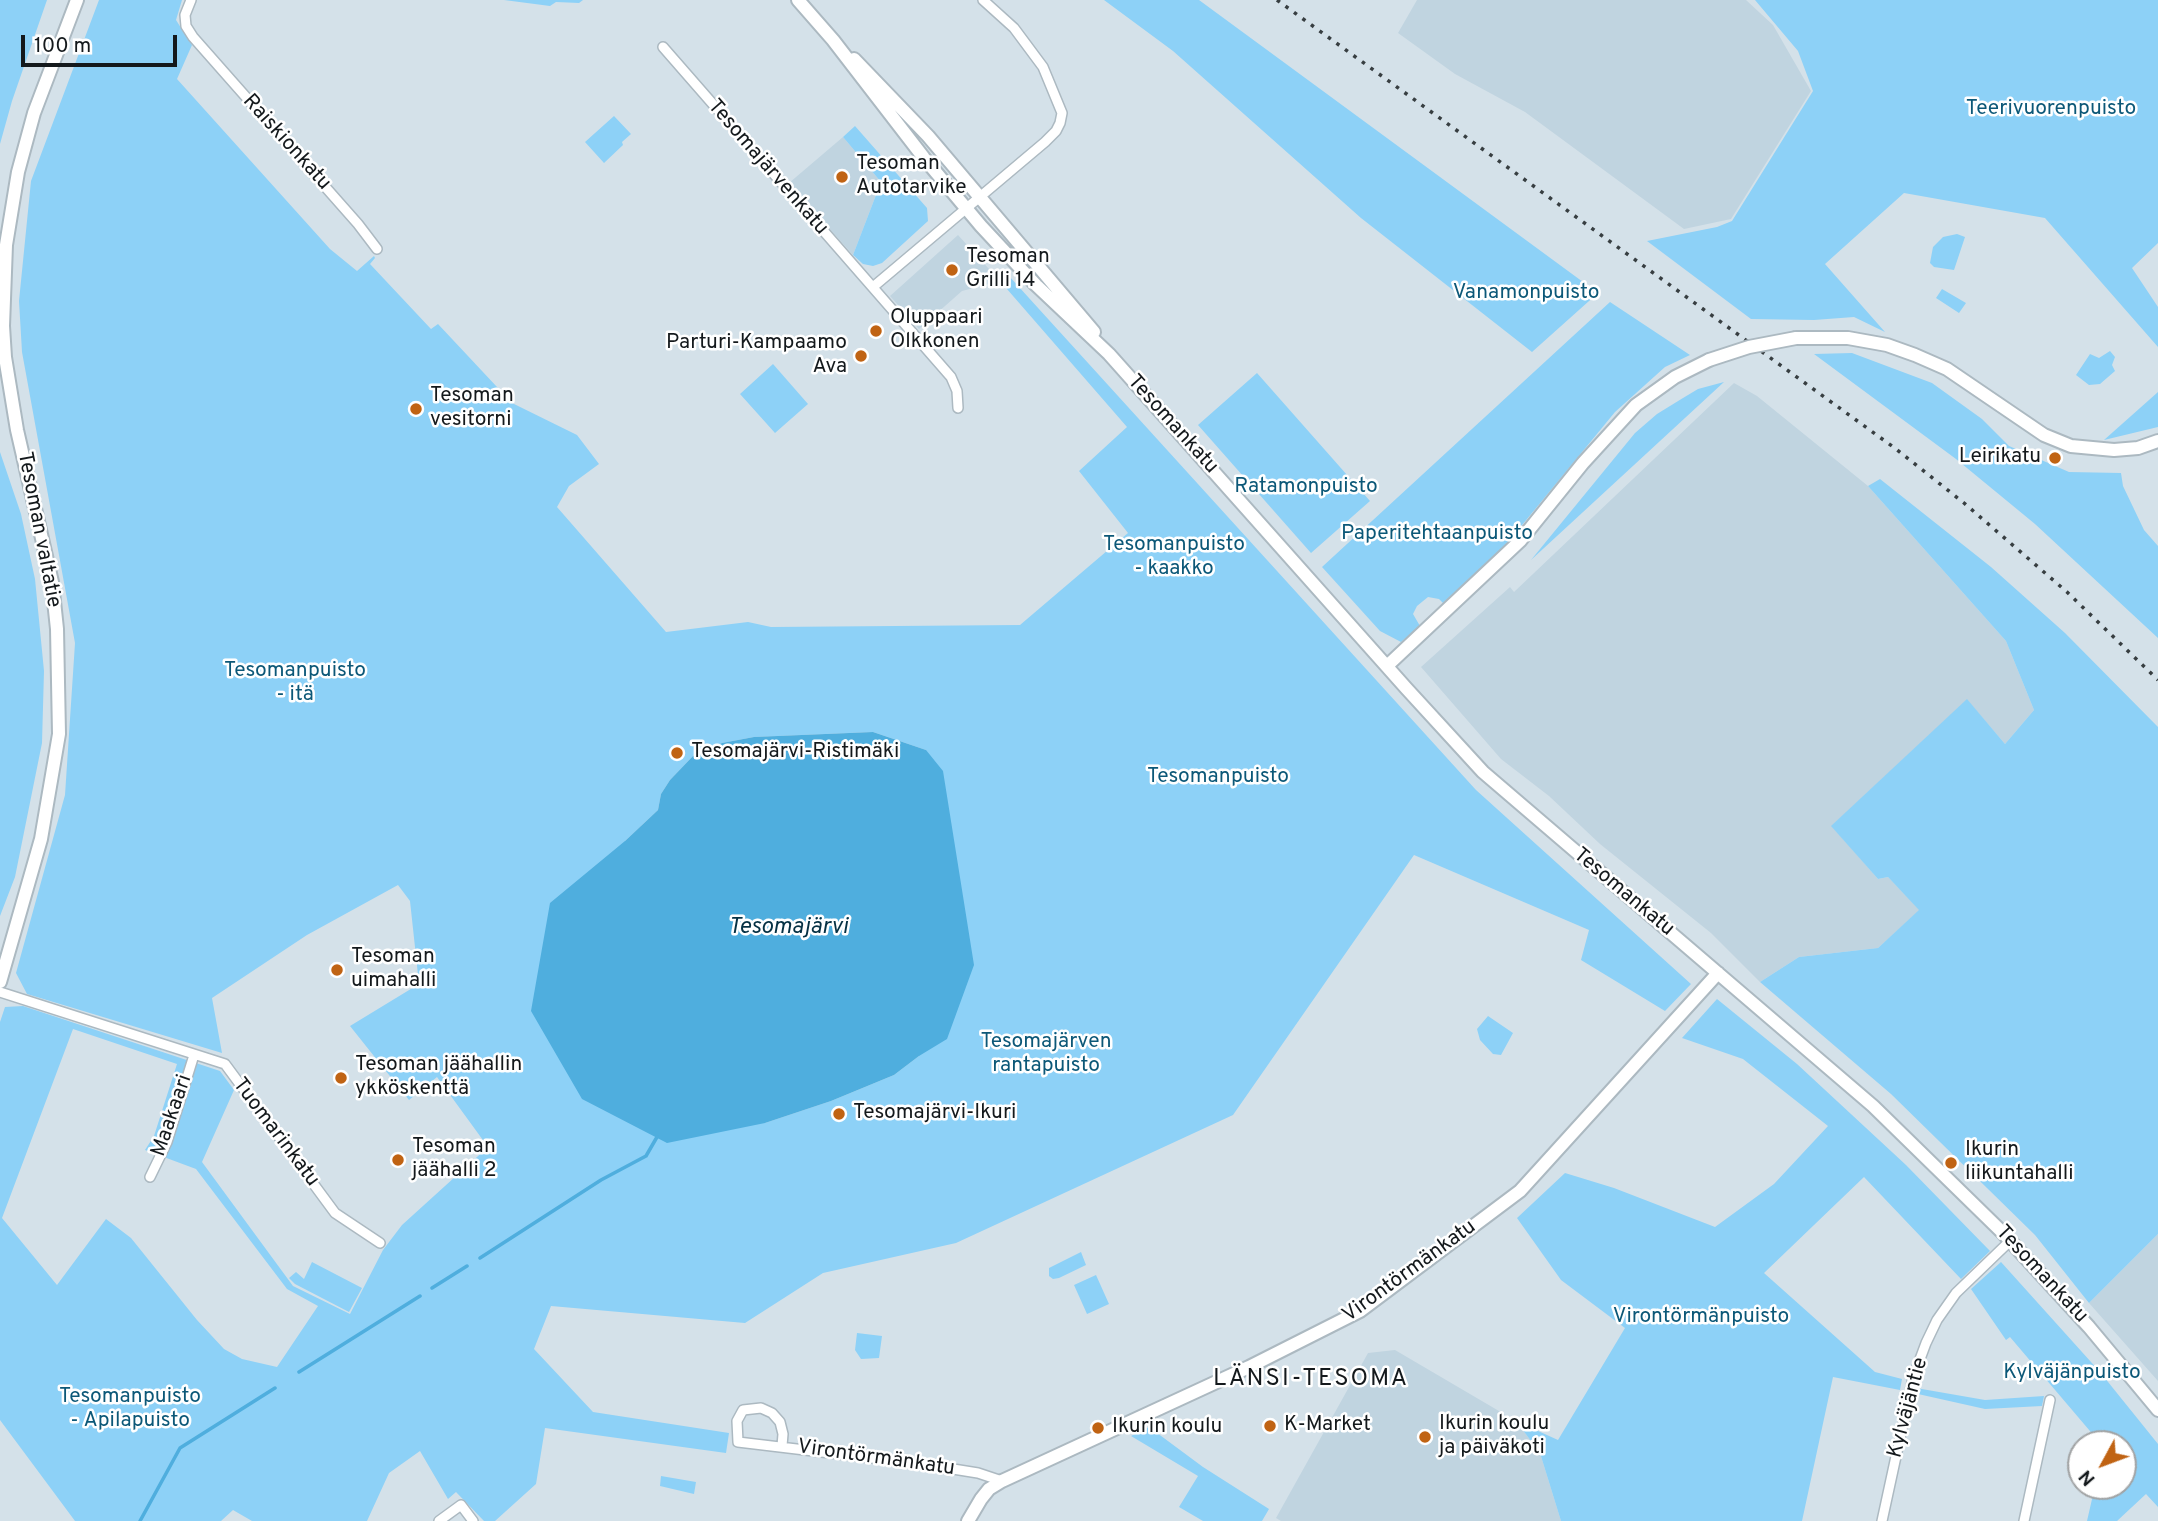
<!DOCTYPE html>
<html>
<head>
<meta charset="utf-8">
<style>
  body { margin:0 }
  #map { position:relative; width:2158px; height:1521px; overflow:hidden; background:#d4e1e9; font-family:Overpass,sans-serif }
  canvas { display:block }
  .north { position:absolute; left:2067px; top:1430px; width:70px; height:70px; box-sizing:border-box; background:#fff; border:2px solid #a1a3a4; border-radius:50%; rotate:229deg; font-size:19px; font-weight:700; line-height:28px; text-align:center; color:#14191c }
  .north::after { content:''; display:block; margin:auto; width:24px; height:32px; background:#c06313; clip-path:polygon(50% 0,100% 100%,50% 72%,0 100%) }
  .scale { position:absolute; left:21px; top:35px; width:156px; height:32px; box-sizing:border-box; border:4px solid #14191c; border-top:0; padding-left:9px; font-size:21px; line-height:24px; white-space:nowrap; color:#14191c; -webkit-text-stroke:5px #fff; paint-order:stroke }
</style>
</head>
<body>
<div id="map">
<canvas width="2158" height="1521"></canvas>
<div class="north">N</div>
<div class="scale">100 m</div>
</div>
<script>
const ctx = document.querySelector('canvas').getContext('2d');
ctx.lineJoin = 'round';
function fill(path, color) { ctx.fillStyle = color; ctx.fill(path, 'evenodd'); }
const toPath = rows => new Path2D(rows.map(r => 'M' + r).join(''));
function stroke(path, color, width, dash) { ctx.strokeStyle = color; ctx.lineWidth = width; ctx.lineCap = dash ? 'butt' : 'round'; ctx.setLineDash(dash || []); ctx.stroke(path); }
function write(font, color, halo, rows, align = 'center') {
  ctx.font = font + ' Overpass,sans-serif'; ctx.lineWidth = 5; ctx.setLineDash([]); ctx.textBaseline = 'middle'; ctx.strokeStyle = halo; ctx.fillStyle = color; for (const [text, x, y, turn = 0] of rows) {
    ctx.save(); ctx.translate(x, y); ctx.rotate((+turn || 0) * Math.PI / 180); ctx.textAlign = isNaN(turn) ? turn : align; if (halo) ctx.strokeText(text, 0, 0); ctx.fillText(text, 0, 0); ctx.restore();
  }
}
fill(toPath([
  [1417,0,1746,0,1773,25,1811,91,1731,219,1684,229,1525,112,1455,74,1398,33],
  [843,137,881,182,853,255,789,183],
  [958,235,1000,281,962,291,919,329,890,296],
  [1734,383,1757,396,1868,486,2006,641,2034,710,2005,744,1967,700,1832,826,1878,879,1888,877,1920,910,1878,948,1799,957,1760,982,1711,933,1600,844,1549,796,1501,759,1421,667,1510,587,1514,592],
  [2158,1234,2158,1381,2089,1303],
  [1395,1350,1516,1421,1540,1453,1561,1521,1281,1521,1276,1518,1368,1353]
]), '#c0d4e0');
fill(toPath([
  [0,0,47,0,12,101,0,144],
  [99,0,182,0,176,20,192,45,177,79,330,249,357,271,374,256,375,258,370,264,431,329,438,324,512,403,577,435,599,464,569,486,557,507,666,632,748,622,771,627,1020,625,1128,533,1079,471,1127,427,1000,281,1009,276,1476,790,1691,984,1665,1011,1581,960,1589,930,1414,855,1233,1115,956,1243,823,1273,745,1323,551,1306,534,1349,593,1412,729,1433,726,1453,545,1428,536,1484,495,1521,484,1521,456,1492,448,1499,420,1451,389,1473,367,1521,252,1521,233,1510,221,1521,75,1521,0,1420,0,1022,5,1007,23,1006,220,1071,234,1090,202,1162,293,1286,350,1314,383,1250,402,1225,488,1147,437,1077,409,1100,350,1026,419,984,410,901,398,885,307,935,212,998,222,1053,27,994,16,973,65,795,75,643,22,352,19,301,31,181],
  [873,732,926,750,919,1056,894,1075,831,1101,765,1123,625,841,658,810,661,794,670,780,693,756,722,743,754,737],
  [73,1029,177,1064,154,1136,145,1150,196,1169,287,1289,318,1306,277,1367,242,1359,224,1349,197,1320,131,1238,106,1219,57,1285,2,1218],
  [504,0,583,0,579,3,556,2,550,6],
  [1104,0,1199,0,1598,293,1532,352,1361,218,1173,51],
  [1755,0,2158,0,2158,243,2132,268,2158,307,2158,347,2045,218,1904,193,1825,264,1885,332,1854,317,1814,320,1751,319,1647,241,1717,227,1732,221,1813,91,1798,51],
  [614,116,631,134,622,142,623,145,604,163,585,142],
  [855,126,927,208,928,221,882,263,873,266,863,264,853,255,881,182,843,137],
  [1957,234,1965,237,1954,270,1934,267,1930,263,1933,247,1943,237],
  [1942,289,1966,303,1959,313,1936,298],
  [1610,302,1690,355,1665,367,1615,412,1504,547,1443,603,1439,599,1428,597,1417,606,1413,614,1420,626,1401,642,1380,631,1322,567],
  [2110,351,2115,357,2112,365,2115,371,2100,384,2089,385,2076,375,2090,354,2099,358],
  [1852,353,1932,383,1982,419,2009,446,2069,472,2121,473,2123,486,2144,530,2158,546,2158,638,2035,524,1956,459,1814,354],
  [773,364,808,404,775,433,740,394],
  [1257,373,1370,501,1311,553,1198,425],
  [1724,382,1531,560,1635,433,1657,414,1683,398,1698,389],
  [2158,392,2158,427,2104,440],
  [0,452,21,514,35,579,44,671,42,743,15,877,0,916],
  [1880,479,1991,567,2065,633,2158,727,2158,1234,2089,1303,2035,1235,1891,1094,1760,982,1799,957,1878,948,1919,910,1888,877,1878,879,1831,826,1967,699,2005,744,2034,710,2006,641,1868,486],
  [1717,999,1797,1064,1906,1165,1990,1251,1961,1279,1864,1177,1764,1273,1875,1372,1902,1379,1900,1390,1833,1377,1802,1521,1561,1521,1540,1453,1516,1421,1558,1440,1625,1328,1561,1280,1517,1218,1565,1173,1614,1188,1715,1227,1774,1184,1828,1126,1743,1059,1682,1038],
  [1488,1016,1513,1033,1501,1055,1493,1054,1480,1040,1477,1029],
  [1081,1252,1086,1265,1059,1278,1053,1279,1049,1276,1049,1268],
  [312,1262,362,1288,349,1312,295,1284,289,1278,296,1272,304,1279],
  [2001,1262,2100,1372,2158,1444,2158,1507,2146,1494,2117,1521,2087,1521,2095,1486,2123,1486,2123,1444,2101,1444,2010,1337,2006,1340,1971,1289],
  [1096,1275,1109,1304,1087,1314,1074,1285],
  [857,1333,882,1336,879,1358,861,1359,855,1350],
  [1916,1388,1985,1400,2044,1396,2042,1406,1985,1409,1918,1394],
  [1149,1427,1203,1467,1269,1509,1262,1521,1203,1521,1179,1507,1198,1476,1131,1436],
  [661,1476,696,1482,694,1494,660,1486]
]), '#8dd1f7');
fill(toPath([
  [873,732,926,750,943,771,974,965,947,1039,919,1056,894,1075,831,1101,765,1123,667,1143,582,1099,531,1011,550,903,625,841,658,810,661,794,670,780,693,756,722,743,754,737]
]), '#4faede');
stroke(toPath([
  [480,1258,601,1180,646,1156,657,1137],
  [432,1288,467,1266],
  [299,1372,420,1296],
  [140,1521,180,1448,275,1388]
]), '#4faede', 3.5);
const street = toPath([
  [191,0,185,15,186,26,193,37,358,224,377,249],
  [663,47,951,377,957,391,958,408],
  [873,287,1045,142,1056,131,1060,123,1062,113,1043,67,1014,28,983,0],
  [0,992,225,1064,335,1213,380,1243],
  [150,1177,167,1142,194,1055],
  [782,1446,783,1434,780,1422,772,1413,761,1408,743,1410,737,1421,738,1442,922,1464,978,1473,1002,1481],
  [439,1521,461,1505,473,1521],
  [1882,1521,1913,1378,1926,1343,1937,1320,1956,1293,2010,1241],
  [2024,1521,2050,1400]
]);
const secondary = toPath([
  [798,0,833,40,924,158,981,226,1036,285,1109,354,1406,688,1483,772,1873,1106,2003,1233,2089,1327,2158,1410],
  [854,59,928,136,1094,332],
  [1796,338,1848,338,1887,345,1915,355,1947,369,2044,435,2071,446,2114,450,2138,448,2158,441],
  [1387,666,1520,541,1583,463,1636,405,1675,377,1709,360],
  [0,982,41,839,59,734,57,629,52,582,17,430,5,357,3,326,6,245,18,172,34,113,77,0],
  [968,1521,981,1499,989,1489,1002,1481,1249,1367,1360,1311,1520,1191,1718,973]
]);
stroke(street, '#acb9c1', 12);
stroke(secondary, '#acb9c1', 16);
stroke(street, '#fff', 9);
stroke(secondary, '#fff', 12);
stroke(toPath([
  [1277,0,1896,449,1964,503,2067,592,2158,680]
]), '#373e41', 3.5, [3.5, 7]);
const secondaryBridge = toPath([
  [1709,360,1749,347,1796,338]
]);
stroke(secondaryBridge, '#acb9c1', 16, []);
stroke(secondaryBridge, '#fff', 12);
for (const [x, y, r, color] of [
  [842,177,7,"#c06313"],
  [952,270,7,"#c06313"],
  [876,331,7,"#c06313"],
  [861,356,7,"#c06313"],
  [416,409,7,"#c06313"],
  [2055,458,7,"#c06313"],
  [677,753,7,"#c06313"],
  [337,970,7,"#c06313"],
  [341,1078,7,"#c06313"],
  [839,1114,7,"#c06313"],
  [398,1160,7,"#c06313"],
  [1951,1163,7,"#c06313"],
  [1270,1426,7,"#c06313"],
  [1098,1428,7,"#c06313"],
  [1425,1437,7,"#c06313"]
]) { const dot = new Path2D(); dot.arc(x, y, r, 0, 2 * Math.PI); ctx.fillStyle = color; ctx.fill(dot); stroke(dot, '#fff', 2.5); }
write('21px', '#0c5878', '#fff', [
  ["Teerivuorenpuisto",2051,110],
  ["Vanamonpuisto",1526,294],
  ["Ratamonpuisto",1306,488],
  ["Paperitehtaanpuisto",1437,535],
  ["Tesomanpuisto",1174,546],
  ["- kaakko",1174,570],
  ["Tesomanpuisto",295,672],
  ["- itä",295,696],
  ["Tesomanpuisto",1218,778],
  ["Tesomajärven",1046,1043],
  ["rantapuisto",1046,1067],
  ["Virontörmänpuisto",1701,1318],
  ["Kylväjänpuisto",2072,1374],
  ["Tesomanpuisto",130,1398],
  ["- Apilapuisto",130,1422]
]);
write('21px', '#14191c', '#fff', [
  ["Raiskionkatu",286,143,48],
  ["Tesomajärvenkatu",767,168,49],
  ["Tesomankatu",1172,425,48],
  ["Tesoman valtatie",38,530,79],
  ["Tesomankatu",1623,893,40],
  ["Maakaari",173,1116,-71],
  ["Tuomarinkatu",275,1133,53],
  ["Virontörmänkatu",1410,1272,-36],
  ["Tesomankatu",2041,1275,47],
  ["Kylväjäntie",1909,1408,-75],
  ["Virontörmänkatu",876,1459,8]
]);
write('21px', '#14191c', '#fff', [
  ["Tesoman",856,165],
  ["Autotarvike",856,189],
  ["Tesoman",966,258],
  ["Grilli 14",966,282],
  ["Oluppaari",890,319],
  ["Olkkonen",890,343],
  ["Parturi-Kampaamo",847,344,"right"],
  ["Ava",847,368,"right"],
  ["Tesoman",430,397],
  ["vesitorni",430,421],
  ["Leirikatu",2041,458,"right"],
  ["Tesomajärvi-Ristimäki",691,753],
  ["Tesoman",351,958],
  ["uimahalli",351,982],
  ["Tesoman jäähallin",355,1066],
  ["ykköskenttä",355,1090],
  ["Tesomajärvi-Ikuri",853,1114],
  ["Tesoman",412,1148],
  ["jäähalli 2",412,1172],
  ["Ikurin",1965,1151],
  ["liikuntahalli",1965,1175],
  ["Ikurin koulu",1439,1425],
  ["ja päiväkoti",1439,1449],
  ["K-Market",1284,1426],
  ["Ikurin koulu",1112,1428]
], 'left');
write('italic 23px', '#053144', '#fff', [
  ["Tesomajärvi",788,928]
]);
ctx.letterSpacing = '2px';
write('24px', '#14191c', '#fff', [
  ["LÄNSI-TESOMA",1311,1380]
]);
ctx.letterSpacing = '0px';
</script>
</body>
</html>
